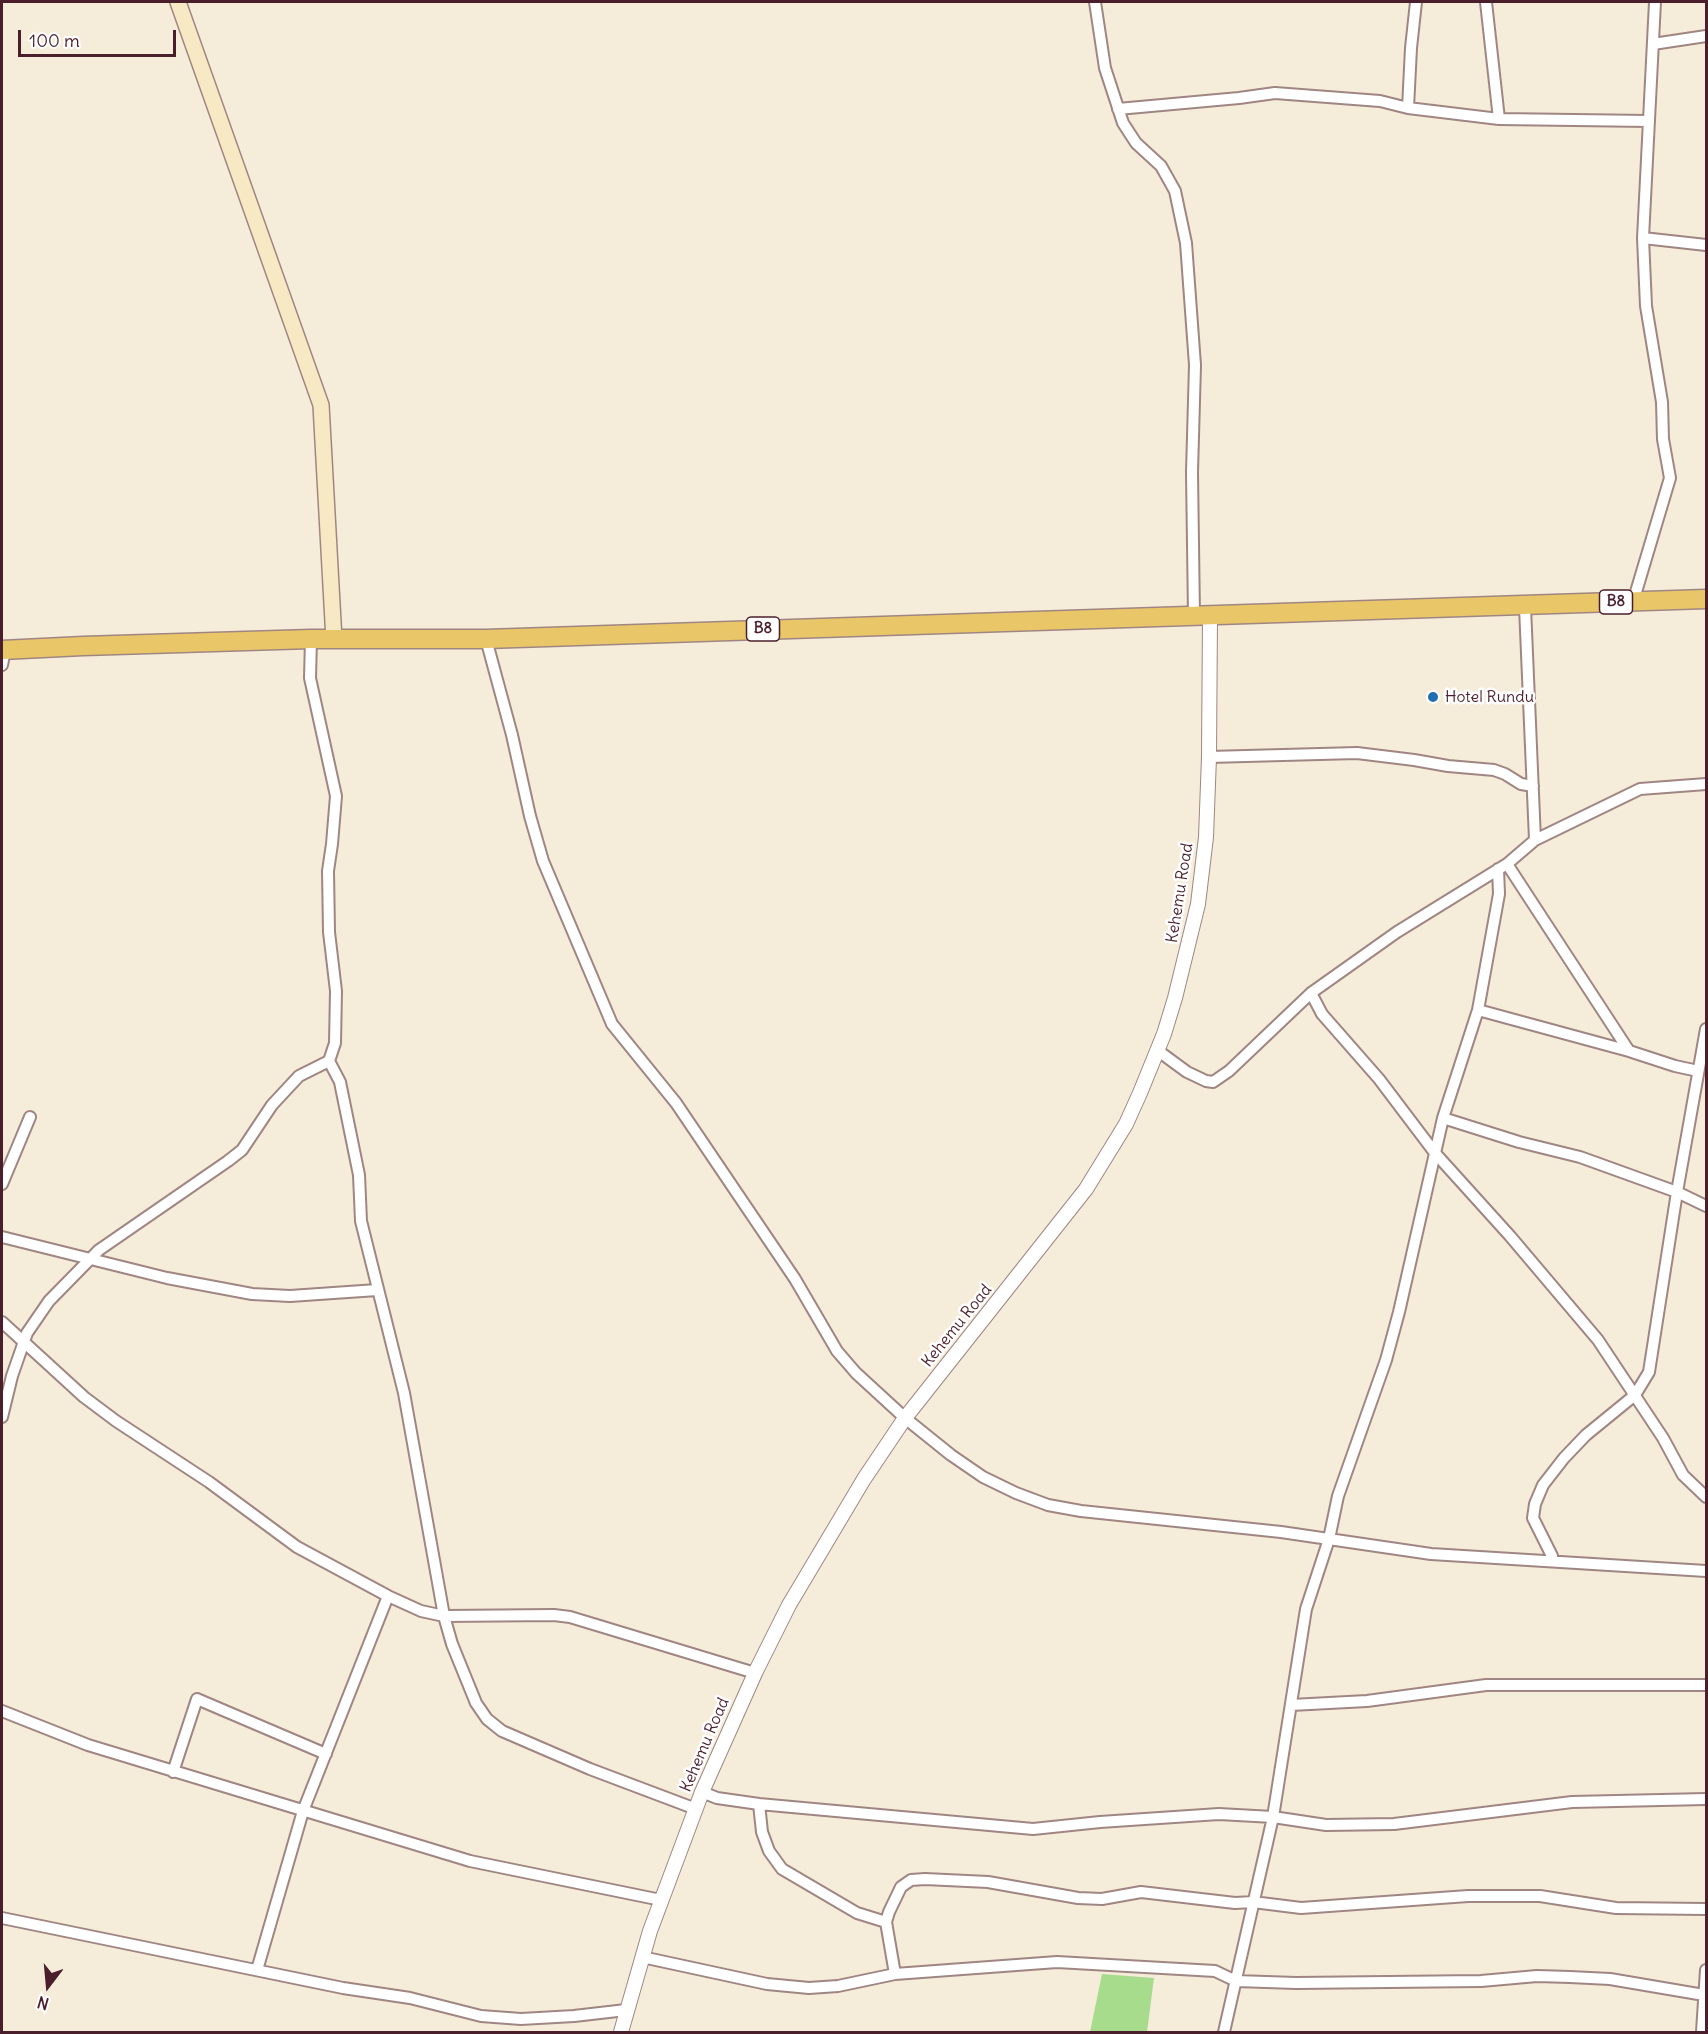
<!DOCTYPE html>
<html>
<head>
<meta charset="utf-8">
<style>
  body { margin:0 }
  #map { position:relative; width:1708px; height:2034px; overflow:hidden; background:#f6ecda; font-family:Delius,sans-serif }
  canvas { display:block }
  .frame { position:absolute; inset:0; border:3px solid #4a1f2b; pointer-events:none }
  .north { position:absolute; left:18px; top:1956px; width:60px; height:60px; -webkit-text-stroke:4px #fff; paint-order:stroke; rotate:196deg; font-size:16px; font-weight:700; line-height:24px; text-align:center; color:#4a1f2b }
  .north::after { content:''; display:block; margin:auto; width:21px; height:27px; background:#4a1f2b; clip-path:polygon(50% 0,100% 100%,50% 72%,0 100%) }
  .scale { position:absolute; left:18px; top:30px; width:158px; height:27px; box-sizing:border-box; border:3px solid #4a1f2b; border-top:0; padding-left:8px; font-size:18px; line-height:21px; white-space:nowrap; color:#4a1f2b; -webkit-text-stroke:4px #fff; paint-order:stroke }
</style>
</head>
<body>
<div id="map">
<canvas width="1708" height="2034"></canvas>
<div class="frame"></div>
<div class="north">N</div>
<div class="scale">100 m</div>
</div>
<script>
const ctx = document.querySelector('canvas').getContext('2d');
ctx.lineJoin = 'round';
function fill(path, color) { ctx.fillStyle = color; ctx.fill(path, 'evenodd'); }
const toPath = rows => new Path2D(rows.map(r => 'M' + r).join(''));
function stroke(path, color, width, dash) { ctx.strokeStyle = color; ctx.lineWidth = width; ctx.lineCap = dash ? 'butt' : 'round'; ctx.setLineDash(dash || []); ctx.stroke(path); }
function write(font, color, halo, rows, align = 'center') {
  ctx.font = font + ' Delius,sans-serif'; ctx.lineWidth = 5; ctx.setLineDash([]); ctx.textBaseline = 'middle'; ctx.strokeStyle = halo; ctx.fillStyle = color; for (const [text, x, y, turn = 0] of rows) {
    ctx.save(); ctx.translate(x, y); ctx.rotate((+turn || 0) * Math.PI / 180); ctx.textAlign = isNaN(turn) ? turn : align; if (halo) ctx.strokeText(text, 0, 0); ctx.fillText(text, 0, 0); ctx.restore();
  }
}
fill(toPath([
  [1102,1974,1154,1978,1147,2032,1090,2032]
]), '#a7dc8d');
const minor = toPath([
  [1095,2,1105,68,1123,123,1136,143,1161,166,1175,191,1186,243,1195,365,1192,472,1194,616],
  [1486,2,1499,119],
  [1653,44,1706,36],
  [1408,108,1411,48,1416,2],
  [1118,109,1239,98,1275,93,1380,101,1408,108,1499,119,1649,121],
  [1643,238,1706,245],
  [1633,602,1670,478,1663,439,1662,402,1646,306,1643,238,1655,2],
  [1525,607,1535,840],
  [486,639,512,735,530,816,543,861,612,1024,676,1103,795,1279,837,1351,856,1373,905,1418,951,1455,983,1477,1016,1493,1048,1505,1081,1511,1281,1532,1431,1554,1706,1571],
  [2,665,5,650],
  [1209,757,1357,753,1414,760,1448,766,1494,770,1505,774,1521,784,1533,786],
  [1507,864,1629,1051],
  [1311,993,1322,1014,1379,1079,1435,1153,1510,1236,1598,1340,1663,1438,1683,1475,1706,1497],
  [1478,1010,1629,1051,1675,1066,1698,1071],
  [1157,1050,1187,1072,1206,1081,1213,1082,1229,1071,1311,993,1397,932,1507,864,1535,840,1640,789,1706,784],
  [329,1061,340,1082,359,1175,361,1221,404,1393,444,1616,452,1644,476,1703,487,1719,502,1731,590,1769,696,1809],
  [1443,1118,1519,1142,1580,1157,1677,1192,1706,1206],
  [2,1184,30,1117],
  [2,1237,167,1278,252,1294,290,1296,377,1290],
  [2,1322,84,1397,116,1421,209,1482,297,1547,388,1596,421,1611,444,1616,554,1615,570,1617,755,1673],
  [2,1417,12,1376,27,1333,49,1301,99,1250,228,1161,242,1150,272,1105,299,1076,329,1061,335,1043,336,991,329,932,328,871,332,844,336,796,310,678,311,639],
  [1552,1561,1552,1556,1533,1518,1535,1504,1543,1485,1564,1458,1586,1435,1635,1395,1649,1372,1677,1192,1706,1029],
  [1291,1705,1367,1701,1486,1685,1706,1685],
  [2,1711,88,1745,470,1861,661,1900],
  [173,1772,197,1699,326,1754],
  [702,1792,717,1798,759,1804,1033,1829,1100,1822,1219,1814,1273,1817,1326,1825,1394,1824,1572,1802,1706,1799],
  [759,1804,762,1832,769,1851,782,1869,857,1913,886,1922],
  [2,1918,343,1988,410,1998,481,2016,521,2019,574,2016,626,2010],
  [642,1957,767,1984,809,1988,838,1986,895,1974,1057,1962,1215,1971,1236,1981,1296,1983,1481,1981,1537,1976,1570,1977,1610,1979,1704,1995],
  [257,1970,303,1811,388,1596],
  [895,1974,886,1922,889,1912,901,1887,911,1880,925,1879,988,1882,1078,1898,1102,1899,1141,1892,1235,1903,1253,1902,1301,1908,1468,1896,1540,1896,1616,1908,1706,1909],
  [1224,2032,1273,1817,1306,1609,1329,1539,1338,1496,1386,1360,1399,1312,1443,1118,1478,1010,1499,894,1498,869],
  [1702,2032,1706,1970]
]);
const tertiary = toPath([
  [621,2032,650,1931,702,1792,756,1671,789,1605,864,1479,905,1418,1086,1189,1126,1124,1140,1093,1164,1034,1175,998,1198,904,1206,837,1209,757,1210,616]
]);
const secondary = toPath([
  [178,2,321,405,334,640]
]);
const trunk = toPath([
  [2,650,83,646,311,639,486,639,1706,599]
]);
stroke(minor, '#a08682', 14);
stroke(tertiary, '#a08682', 16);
stroke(secondary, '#a08682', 18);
stroke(trunk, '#a08682', 21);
stroke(minor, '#fff', 10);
stroke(tertiary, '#fff', 14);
stroke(secondary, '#f6e9c3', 15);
stroke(trunk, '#e9c769', 18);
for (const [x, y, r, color] of [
  [1433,697,6,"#1f6fb2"]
]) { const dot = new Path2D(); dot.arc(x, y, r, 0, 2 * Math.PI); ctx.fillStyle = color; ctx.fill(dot); stroke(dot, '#fff', 2); }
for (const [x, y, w] of [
  [1616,602,33],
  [763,629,33]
]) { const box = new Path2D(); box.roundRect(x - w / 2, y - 12, w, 24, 4.5); ctx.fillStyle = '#fff'; ctx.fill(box); stroke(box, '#4a1f2b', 1.5); }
write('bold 15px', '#4a1f2b', null, [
  ["B8",1616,602],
  ["B8",763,629]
]);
write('16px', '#4a1f2b', '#fff', [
  ["Hotel Rundu",1445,697]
], 'left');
write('16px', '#4a1f2b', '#fff', [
  ["Kehemu Road",1180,893,-81],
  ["Kehemu Road",957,1326,-51],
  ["Kehemu Road",705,1745,-67]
]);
</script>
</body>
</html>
